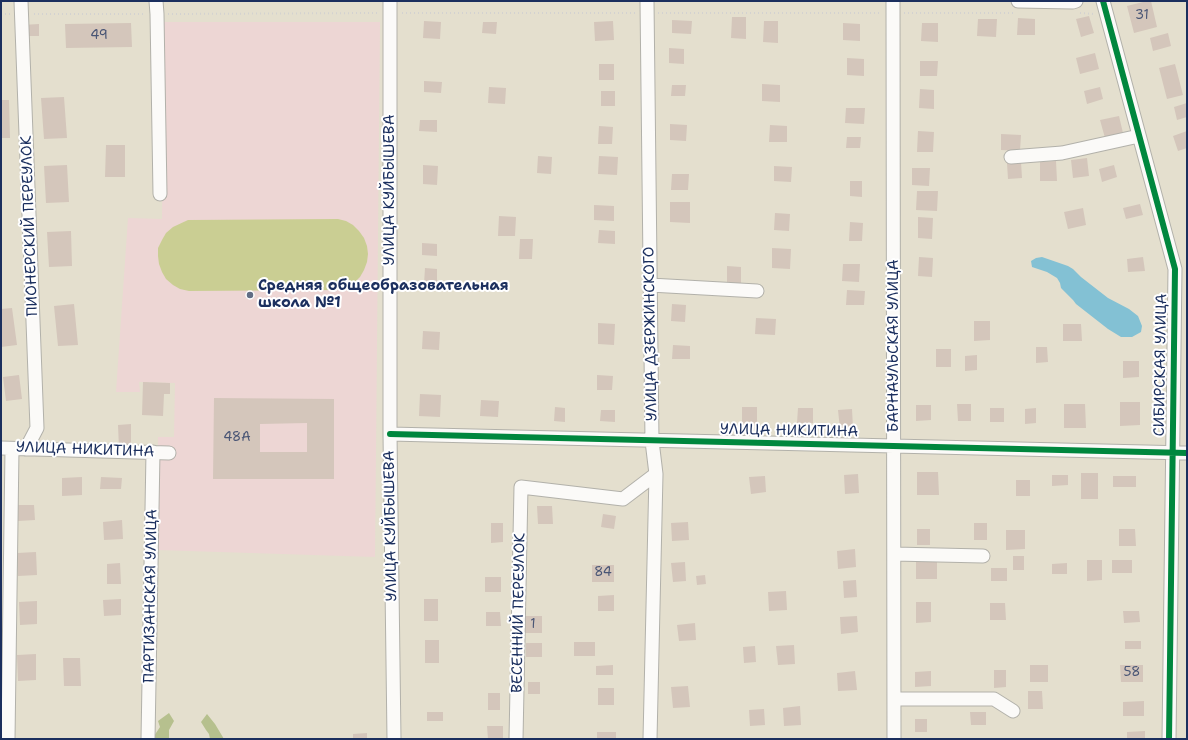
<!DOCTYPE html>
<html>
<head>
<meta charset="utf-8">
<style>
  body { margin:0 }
  #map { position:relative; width:1188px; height:740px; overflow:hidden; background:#e4dfce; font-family:"Shantell Sans",sans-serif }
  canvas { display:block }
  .frame { position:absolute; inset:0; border:2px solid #1b2f5e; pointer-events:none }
</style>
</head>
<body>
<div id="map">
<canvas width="1188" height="740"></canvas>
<div class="frame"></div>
</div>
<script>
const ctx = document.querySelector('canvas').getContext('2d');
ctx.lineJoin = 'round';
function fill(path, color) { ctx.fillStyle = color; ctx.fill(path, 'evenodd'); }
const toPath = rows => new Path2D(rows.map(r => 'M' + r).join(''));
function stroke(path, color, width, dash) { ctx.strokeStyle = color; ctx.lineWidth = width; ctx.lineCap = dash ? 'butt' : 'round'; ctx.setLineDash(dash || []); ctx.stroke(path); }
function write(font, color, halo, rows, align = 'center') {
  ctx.font = font + ' "Shantell Sans",sans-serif'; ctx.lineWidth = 4; ctx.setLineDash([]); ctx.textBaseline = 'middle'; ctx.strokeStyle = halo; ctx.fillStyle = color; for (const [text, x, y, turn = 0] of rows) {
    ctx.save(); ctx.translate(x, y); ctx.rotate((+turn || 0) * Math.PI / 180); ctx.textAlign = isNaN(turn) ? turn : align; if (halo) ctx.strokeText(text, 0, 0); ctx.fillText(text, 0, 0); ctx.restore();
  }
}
fill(toPath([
  [164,22,380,22,375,557,157,550,158,437,174,437,175,383,139,382,140,392,116,392,128,218,162,219]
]), '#edd6d4');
fill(toPath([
  [338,219,346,221,353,225,359,231,364,238,367,246,368,254,367,262,364,270,360,277,354,283,347,288,339,290,189,291,180,289,173,285,166,279,162,272,159,264,158,256,158,248,162,240,166,233,173,227,188,220]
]), '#cace93');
fill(toPath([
  [169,713,174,721,169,730,169,739,154,739,154,736,160,727,158,721],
  [207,714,215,724,224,739,210,739,209,734,206,730,201,722]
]), '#b6c08e');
fill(toPath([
  [1042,257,1068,266,1073,269,1081,277,1108,298,1129,309,1138,316,1142,326,1141,332,1132,337,1121,337,1108,329,1076,304,1073,300,1061,288,1060,283,1057,278,1047,272,1032,267,1031,261,1036,258]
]), '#83c1d4');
fill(toPath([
  [1147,1,1151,1,1157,27,1134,33,1127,6],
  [1089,16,1094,33,1081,37,1076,19],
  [732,17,746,17,746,39,731,38],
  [1018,18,1035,19,1035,35,1017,35],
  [978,19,997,19,996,37,977,36],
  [672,20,692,21,691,34,672,33],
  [424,21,441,22,440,39,423,38],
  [613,21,614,40,595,41,594,22],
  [764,21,778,21,778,43,763,42],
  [483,22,497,22,496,34,482,33],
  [131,23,132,47,66,48,65,24],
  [843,23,860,24,860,41,843,40],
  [922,23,938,23,938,42,921,41],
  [39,24,39,36,23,36,22,25],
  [1168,33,1171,46,1153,51,1150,38],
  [669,48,684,49,684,64,669,63],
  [1095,53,1099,69,1080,74,1076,58],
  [847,58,864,59,864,76,847,75],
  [920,61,938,61,937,76,920,76],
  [599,64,614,64,614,80,599,80],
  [1175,64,1183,95,1167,99,1159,68],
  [424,81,442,82,441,93,424,92],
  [762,84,780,85,780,102,762,101],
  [672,85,686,85,685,96,671,96],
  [489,87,506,88,505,104,488,103],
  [1100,87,1103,99,1087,104,1084,91],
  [920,89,934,90,934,109,919,108],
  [601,91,615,91,615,106,601,106],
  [64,97,67,138,44,139,41,98],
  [1,100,9,100,10,138,1,138],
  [1187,103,1187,117,1177,120,1174,107],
  [846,108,865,108,864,124,845,123],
  [1119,116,1123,133,1105,138,1100,120],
  [420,120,437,120,437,132,419,131],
  [670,124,687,125,686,141,670,140],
  [770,125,787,126,787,142,769,142],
  [599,126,613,127,612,144,598,144],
  [918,131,934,132,933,152,917,152],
  [1187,131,1187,148,1178,151,1173,136],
  [1001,134,1021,135,1020,151,1001,150],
  [847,137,861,137,860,148,846,148],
  [106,145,125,145,125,177,105,177],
  [538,156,552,157,551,174,537,173],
  [599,156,618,157,617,175,598,174],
  [1087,158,1089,176,1073,178,1071,160],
  [1056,161,1057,181,1040,181,1040,162],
  [1021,162,1022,178,1008,179,1007,163],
  [67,165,69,202,46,203,44,166],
  [423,165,438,166,437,185,423,184],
  [1114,165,1117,177,1102,182,1099,169],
  [774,166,792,167,791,182,774,181],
  [912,168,930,168,929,186,912,185],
  [672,174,689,174,688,190,671,190],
  [850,181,862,181,862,197,850,196],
  [917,191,938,191,937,211,916,210],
  [670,202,690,202,690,223,670,222],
  [1140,204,1143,215,1126,219,1123,208],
  [594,205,614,206,614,221,594,220],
  [1083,208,1086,225,1068,229,1064,212],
  [775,213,790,214,789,231,774,230],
  [499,216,516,217,515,236,498,236],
  [918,217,933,218,932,239,918,238],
  [850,222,863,223,862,241,849,241],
  [599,230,615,231,615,244,598,243],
  [71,231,72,266,49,267,47,232],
  [520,239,533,239,532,259,519,259],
  [422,243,437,244,437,256,422,255],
  [772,248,791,249,790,269,772,268],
  [919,257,933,258,932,277,918,276],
  [1143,257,1145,271,1128,272,1127,259],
  [843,264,860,264,859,282,842,281],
  [727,266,741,267,741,285,727,284],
  [425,268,437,269,437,284,424,284],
  [847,290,865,291,864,305,846,305],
  [74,304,78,345,58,346,54,306],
  [672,304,686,305,685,322,671,321],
  [12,308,17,345,1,347,1,309],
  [756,318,776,319,775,335,755,334],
  [974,321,990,321,990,340,974,341],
  [598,323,615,324,614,345,598,344],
  [1063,324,1081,324,1082,341,1063,341],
  [423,331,440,332,439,350,422,349],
  [673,345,690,346,690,359,672,359],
  [1036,347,1047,347,1048,362,1036,363],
  [936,349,951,349,951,367,936,367],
  [977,355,977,370,965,371,965,356],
  [1123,361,1139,361,1139,377,1123,378],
  [19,375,22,399,6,401,3,377],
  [597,375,613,376,612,390,597,390],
  [143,382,170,383,170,394,164,394,163,416,142,415],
  [420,394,441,395,440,417,419,416],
  [214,398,334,399,334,479,213,479],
  [307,423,307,452,260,452,260,424],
  [481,400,499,401,498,417,480,416],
  [1120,402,1140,402,1140,425,1120,426],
  [957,404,971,404,971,421,958,421],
  [1064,404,1085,404,1086,428,1064,428],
  [916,405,931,405,931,420,916,421],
  [555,407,565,408,565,422,554,421],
  [742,407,757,407,757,426,742,426],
  [798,408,813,408,813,423,797,423],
  [990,408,1004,408,1004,422,990,422],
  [1036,408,1036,423,1025,424,1025,409],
  [852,409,853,428,840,429,838,410],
  [601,410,615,410,615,422,600,421],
  [131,424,131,448,119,448,118,425],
  [917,472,938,472,939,495,917,495],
  [1081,473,1098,473,1098,499,1081,499],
  [858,474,859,493,845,494,844,475],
  [1052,475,1068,475,1068,485,1052,486],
  [765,476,766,492,751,494,749,477],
  [1113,476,1136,476,1136,487,1113,487],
  [82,477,82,495,62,496,62,478],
  [101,477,122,478,121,489,100,489],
  [1016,480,1030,480,1030,496,1016,496],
  [17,505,34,505,35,520,18,521],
  [537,506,552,506,553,524,538,524],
  [603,514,616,516,614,529,601,527],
  [122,520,123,539,104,540,103,522],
  [688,522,689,540,672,541,671,523],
  [491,523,503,523,503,542,491,543],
  [974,523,987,523,987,540,974,540],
  [917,529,930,529,930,545,917,545],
  [1119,529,1135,529,1136,546,1119,546],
  [1006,530,1025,530,1025,549,1006,550],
  [855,549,856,567,838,569,837,551],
  [36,552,37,575,18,576,17,553],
  [1013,556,1024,556,1024,570,1013,570],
  [1087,560,1102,560,1102,580,1087,581],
  [1112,560,1132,560,1132,573,1112,573],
  [916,561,937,561,937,579,916,579],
  [685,562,686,581,673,582,671,563],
  [120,563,121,584,107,584,107,564],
  [1067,563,1067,574,1052,574,1052,564],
  [592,565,614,565,614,582,592,582],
  [991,568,1007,568,1007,581,991,581],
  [705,575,706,584,697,585,696,576],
  [485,577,501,577,501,592,485,592],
  [856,580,857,597,844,598,843,581],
  [786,591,787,610,769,611,768,592],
  [614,595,614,611,598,611,598,596],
  [121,599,121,615,104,616,103,600],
  [424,599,438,599,438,621,424,621],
  [37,601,37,624,20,625,19,602],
  [916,602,931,602,931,622,916,623],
  [990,603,1005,603,1006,620,990,620],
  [1123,611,1139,611,1140,622,1124,623],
  [486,612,500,612,501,626,486,626],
  [525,616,542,616,542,633,525,633],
  [857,616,858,632,841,634,840,617],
  [695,623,696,640,679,641,677,625],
  [425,640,439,640,439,663,425,663],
  [1125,641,1141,641,1141,649,1125,649],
  [574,642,595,642,595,656,574,656],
  [526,643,542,643,542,657,526,657],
  [794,645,795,664,778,665,776,646],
  [755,646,756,662,744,663,743,647],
  [36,654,36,680,18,681,17,655],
  [63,658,80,658,81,686,64,686],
  [613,665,613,675,596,675,596,666],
  [1030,665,1048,665,1048,682,1030,682],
  [1120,665,1143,665,1143,682,1121,682],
  [994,670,1006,670,1006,687,994,688],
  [855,671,857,690,838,691,837,673],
  [931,671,931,686,915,687,915,672],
  [528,682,540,682,540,694,528,694],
  [688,686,690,707,673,708,671,687],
  [598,688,614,688,614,705,598,705],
  [1028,691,1042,691,1043,709,1028,709],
  [488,693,500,693,500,710,488,710],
  [1144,701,1144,716,1123,716,1123,702],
  [800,706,801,725,784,726,783,708],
  [764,709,765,725,750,726,749,710],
  [427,712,443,712,443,721,427,721],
  [970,712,986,712,986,725,971,725],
  [915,719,927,719,927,732,915,732],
  [487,726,503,726,503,739,488,739],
  [1145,731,1145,739,1127,739,1127,732],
  [597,732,616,732,616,739,597,739],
  [367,733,367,739,353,739,353,734]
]), '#d4c6bb');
const minor = toPath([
  [21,1,37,428,26,449],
  [156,1,157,14,160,194],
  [390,1,390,434,394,739],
  [647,1,652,441,656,474,650,739],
  [893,1,894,739],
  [1018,1,1073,2,1076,1],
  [1103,1,1175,269,1169,739],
  [1011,157,1062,153,1139,136],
  [650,285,757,291],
  [390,434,1187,453],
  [1,448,169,453],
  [894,554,983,556],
  [894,699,994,699,1013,711],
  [8,739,12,449],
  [148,739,153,452],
  [516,739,521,487,623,499,656,474]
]);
stroke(minor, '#b2b1aa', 15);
stroke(toPath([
  [402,13,636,13],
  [658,13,882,13],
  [904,13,1014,13],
  [1080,13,1094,14],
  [1,14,10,14],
  [34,14,146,14],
  [168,14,378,13]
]), '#d3d2d1', 2, [1, 3]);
stroke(minor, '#fbfaf8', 13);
stroke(toPath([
  [1103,1,1175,269,1169,739],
  [390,434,1187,453]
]), '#00873e', 6);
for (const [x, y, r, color] of [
  [250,295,4,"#616d85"]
]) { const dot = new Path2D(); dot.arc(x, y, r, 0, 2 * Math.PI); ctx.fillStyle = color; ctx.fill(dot); stroke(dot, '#fff', 1.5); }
write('13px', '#495575', null, [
  ["31",1142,16],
  ["49",99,36],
  ["48А",237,438],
  ["84",603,573],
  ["1",533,625],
  ["58",1132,673]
]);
write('15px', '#1b2f5e', '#fff', [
  ["УЛИЦА КУЙБЫШЕВА",390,190,-90],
  ["ПИОНЕРСКИЙ ПЕРЕУЛОК",30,226,-92],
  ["УЛИЦА ДЗЕРЖИНСКОГО",651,334,-91],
  ["БАРНАУЛЬСКАЯ УЛИЦА",894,346,-90],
  ["СИБИРСКАЯ УЛИЦА",1161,365,-89],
  ["УЛИЦА НИКИТИНА",789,431,1],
  ["УЛИЦА НИКИТИНА",85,450,2],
  ["УЛИЦА КУЙБЫШЕВА",391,526,-91],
  ["ПАРТИЗАНСКАЯ УЛИЦА",151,596,-89],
  ["ВЕСЕННИЙ ПЕРЕУЛОК",519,613,-89]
]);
write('bold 15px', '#1b2f5e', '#fff', [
  ["Средняя общеобразовательная",258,286],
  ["школа №1",258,303]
], 'left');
</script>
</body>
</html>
